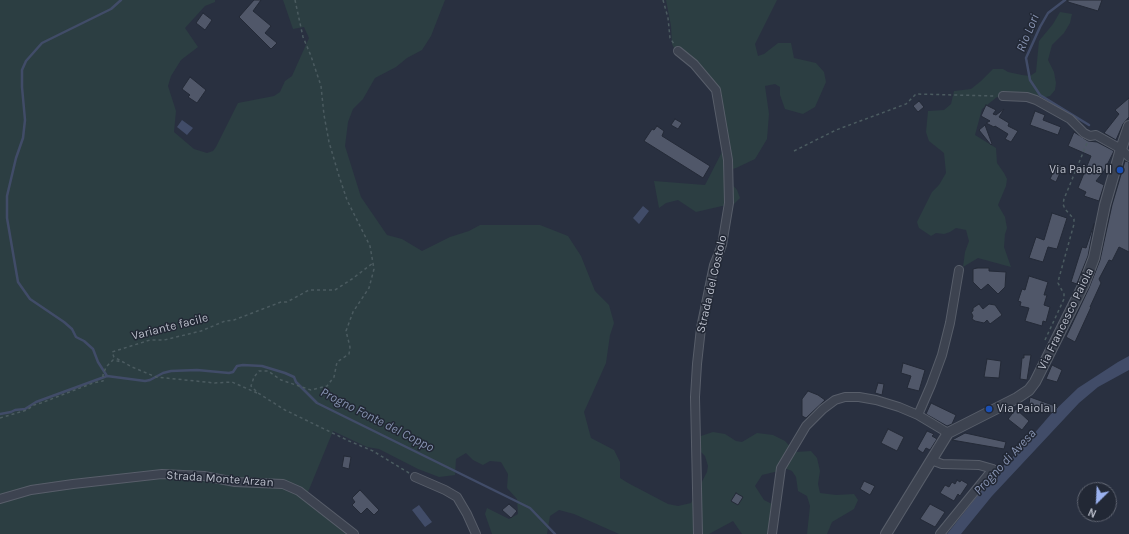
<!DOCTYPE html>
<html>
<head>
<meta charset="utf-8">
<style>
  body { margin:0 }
  #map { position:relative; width:1129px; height:534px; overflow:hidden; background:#293040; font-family:Karla,sans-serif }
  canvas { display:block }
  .north { position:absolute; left:1077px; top:482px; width:40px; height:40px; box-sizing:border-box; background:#222835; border:1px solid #5f6471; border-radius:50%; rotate:204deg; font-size:11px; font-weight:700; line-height:16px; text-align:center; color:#babeca }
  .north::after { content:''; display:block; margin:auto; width:14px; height:18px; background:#9ab1ef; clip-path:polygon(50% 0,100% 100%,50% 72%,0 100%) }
</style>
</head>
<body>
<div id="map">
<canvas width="1129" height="534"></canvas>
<div class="north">N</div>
</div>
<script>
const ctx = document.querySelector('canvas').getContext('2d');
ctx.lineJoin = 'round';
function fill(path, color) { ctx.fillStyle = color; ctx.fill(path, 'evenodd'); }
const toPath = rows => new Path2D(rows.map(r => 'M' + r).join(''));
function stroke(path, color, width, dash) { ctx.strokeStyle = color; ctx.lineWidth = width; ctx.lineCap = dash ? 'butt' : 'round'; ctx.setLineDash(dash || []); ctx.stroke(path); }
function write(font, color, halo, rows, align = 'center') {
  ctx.font = font + ' Karla,sans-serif'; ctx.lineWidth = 3; ctx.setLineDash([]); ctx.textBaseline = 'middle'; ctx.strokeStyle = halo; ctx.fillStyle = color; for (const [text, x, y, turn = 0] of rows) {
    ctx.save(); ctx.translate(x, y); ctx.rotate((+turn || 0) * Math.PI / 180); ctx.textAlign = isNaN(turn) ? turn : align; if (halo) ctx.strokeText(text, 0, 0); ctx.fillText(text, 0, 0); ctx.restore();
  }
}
fill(toPath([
  [0,0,215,0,215,2,205,6,185,28,198,47,181,60,171,76,168,86,176,111,174,132,194,149,207,153,213,151,216,147,238,103,274,96,280,92,285,81,292,76,309,38,304,27,293,29,283,0,445,0,431,36,422,50,407,58,396,67,375,78,363,99,353,109,348,122,345,146,361,197,387,235,402,239,422,251,450,237,469,231,480,225,540,225,568,236,581,256,595,291,609,305,614,323,610,335,606,363,584,412,591,438,614,450,620,462,620,478,628,483,668,504,678,506,691,503,707,472,708,466,705,456,696,447,698,437,713,432,725,434,736,441,742,442,757,433,773,435,785,441,795,452,811,451,817,458,820,471,818,484,820,493,836,495,854,494,858,500,854,509,832,522,827,534,807,534,810,506,807,496,798,491,796,477,792,471,787,469,762,475,755,486,764,500,774,505,778,518,774,534,742,534,733,521,709,534,619,534,574,514,559,510,550,516,547,534,492,534,485,514,487,508,509,519,518,514,517,499,507,488,508,474,501,462,490,461,483,465,473,460,466,453,456,459,455,475,439,477,418,469,379,449,367,447,333,431,306,497,349,534,0,534],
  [666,0,777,0,755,44,758,56,764,54,778,43,791,43,794,58,816,63,824,72,826,82,815,107,803,114,785,109,780,95,780,87,775,84,765,86,769,114,767,139,755,159,736,168,725,171,725,176,737,190,740,198,733,205,722,206,696,212,678,200,666,203,659,208,654,181,705,185,723,150,714,93,707,80,676,52,672,44,671,26],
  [1060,12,1072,14,1070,23,1064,33,1052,45,1048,60,1054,72,1056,83,1055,90,1050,96,1038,99,1031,95,997,97,982,109,975,135,996,148,997,163,1004,173,1007,179,1006,186,998,205,1005,217,1007,228,1005,234,1004,247,1011,267,978,258,963,267,965,252,969,241,966,230,956,228,950,232,944,234,936,233,931,236,919,228,917,222,932,192,939,185,946,173,944,153,929,141,926,132,928,111,944,110,951,104,954,91,971,89,981,81,993,69,1003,69,1008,72,1022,75,1030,76,1036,72,1039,41,1053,24]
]), '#2c3e42');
fill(toPath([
  [182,120,193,128,187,135,177,127],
  [643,206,649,211,639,224,633,218],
  [1129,356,1129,370,1098,387,1079,403,992,496,961,534,947,534,993,476,1020,450,1051,414,1078,388,1118,362],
  [419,505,432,522,425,527,412,510]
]), '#414c68');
stroke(toPath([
  [1065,0,1048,13,1040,27,1026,58,1030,80,1040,95,1089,125],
  [107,376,98,362,93,349,84,341,76,337,72,329,64,322,30,299,18,282,7,218,7,196,16,158,23,138,25,120,22,87,22,70,26,61,42,43,111,9,121,0],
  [0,414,11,412,15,410,25,409,36,402,107,376,145,381,150,380,163,373,171,371,197,370,229,373,233,372,237,366,243,365,262,366,285,373,294,377,296,382,317,403,530,508,555,534]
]), '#414c68', 2.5);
const building = toPath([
  [254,0,261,0,253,11,271,26,265,33,277,43,271,49,239,17,254,0],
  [1068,0,1102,0,1098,11,1068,2,1068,0],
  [203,13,212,20,205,30,196,23,203,13],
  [190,77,206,90,197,103,188,97,190,95,182,89,190,77],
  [1129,98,1129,117,1123,124,1116,140,1104,133,1119,114,1115,110,1129,98],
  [919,101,924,107,918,112,913,106,919,101],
  [986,105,996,110,993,114,996,115,1004,109,999,117,1009,123,1008,126,1018,131,1011,142,1005,139,1008,134,995,126,994,127,986,123,990,121,981,116,986,105],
  [1035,111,1045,115,1043,120,1061,127,1058,135,1030,125,1035,111],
  [675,119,682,123,678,129,671,125,675,119],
  [985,125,992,144,991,145,979,130,985,125],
  [657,126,664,131,662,136,710,166,703,178,644,141,652,129,654,130,657,126],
  [1074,132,1088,141,1097,142,1114,151,1104,171,1096,181,1104,185,1099,201,1084,196,1086,192,1078,188,1091,156,1068,146,1074,132],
  [1125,161,1129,162,1129,252,1119,247,1112,261,1109,260,1099,279,1101,283,1090,307,1091,307,1075,342,1066,337,1089,288,1100,260,1112,205,1125,161],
  [1057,164,1063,166,1056,182,1050,179,1057,164],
  [1052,213,1067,218,1057,249,1048,247,1043,262,1029,258,1036,237,1044,240,1052,213],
  [1094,224,1088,256,1078,281,1077,284,1071,282,1082,247,1086,248,1094,224],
  [977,268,989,268,989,271,1006,272,1005,287,998,294,988,284,981,290,973,282,973,269,977,268],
  [1029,276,1048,282,1044,295,1047,295,1044,305,1050,307,1046,322,1043,321,1042,326,1025,321,1029,308,1020,306,1021,302,1018,301,1022,289,1025,290,1029,276],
  [979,304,983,309,989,304,995,305,1002,315,990,324,987,320,984,323,975,321,972,319,973,316,971,312,973,311,973,308,979,304],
  [1024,355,1031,355,1027,380,1020,379,1022,358,1024,358,1024,355],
  [987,359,1001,361,999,378,984,377,987,359],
  [903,363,925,370,919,391,907,388,911,376,901,373,903,363],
  [1052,365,1062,370,1057,382,1046,379,1052,365],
  [878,383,884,384,882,395,875,393,878,383],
  [808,391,818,395,825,400,806,418,802,416,802,399,808,391],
  [1030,397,1058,407,1052,413,1046,410,1029,404,1030,397],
  [931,403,956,415,952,424,947,426,926,414,931,403],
  [1016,409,1029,421,1022,430,1008,419,1016,409],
  [888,429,904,437,897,451,881,443,888,429],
  [927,431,934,434,932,436,937,439,930,450,926,448,923,453,917,449,927,431],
  [965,433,1006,442,1004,449,952,440,965,433],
  [344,456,351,457,349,469,342,467,344,456],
  [957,480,960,482,961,480,968,484,960,496,958,494,954,501,940,493,945,485,949,487,952,482,955,484,957,480],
  [864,481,875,486,870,495,860,489,864,481],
  [360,490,379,510,374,515,367,508,361,514,352,505,355,502,352,498,360,490],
  [736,493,743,497,738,505,731,501,736,493],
  [509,504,517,511,511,518,502,510,509,504],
  [930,504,945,512,935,527,920,519,930,504]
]);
fill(building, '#505769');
stroke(building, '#242a37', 1);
const minor = toPath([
  [678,51,694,64,716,90,728,160,729,203,722,245,714,265,701,328,697,364,695,397,698,534],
  [1003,96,1027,97,1036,100,1070,119,1084,133,1090,136,1096,135,1121,149,1129,157],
  [918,415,931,385,942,355,950,323,959,270],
  [931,460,942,464,979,465,993,469,940,534],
  [415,477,445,490,457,497,467,514,476,534],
  [0,499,31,490,73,484,162,474,204,476,235,482,283,484,299,491,354,534],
  [772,534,781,468,806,426,823,409,835,400,845,397,859,397,876,400,899,407,918,415,948,433]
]);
const tertiary = toPath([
  [886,534,948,433,1017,398,1029,390,1035,382,1084,284,1094,258,1105,205,1121,149,1129,126]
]);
stroke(minor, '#585e6a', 10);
stroke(tertiary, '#585e6a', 12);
stroke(toPath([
  [295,0,303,37,311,56,321,86,324,115,329,142,339,176,347,200,370,246,374,269,369,288,353,312,346,331,350,347,349,354,337,362,334,377,327,386,311,390,281,380,268,371,259,371,254,377,251,386,258,393,285,410,349,441,373,451,409,473],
  [663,0,668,18,670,38,674,44],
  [794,151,836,130,906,104,916,94,994,96],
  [1045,340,1064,299,1064,294,1058,283,1059,278,1074,224,1074,219,1065,209,1063,204,1064,199,1087,143],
  [257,393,232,382,215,383,156,377,132,367,114,357,112,352,150,340,164,340,201,331,225,321,234,320,281,302,287,302,309,290,335,290,352,279,373,263],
  [0,418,27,410,34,405,41,403,93,383,103,381,103,375,106,367,113,360,121,362]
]), '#4b5b60', 1.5, [3, 3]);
stroke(minor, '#3d4350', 8);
stroke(tertiary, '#3d4350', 10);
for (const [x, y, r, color] of [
  [1120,170,4,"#1a4fb4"],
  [989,409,4,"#1a4fb4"]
]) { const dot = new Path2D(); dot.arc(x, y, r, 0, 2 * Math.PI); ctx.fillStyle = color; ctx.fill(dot); stroke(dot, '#222835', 1.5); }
write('12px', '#babeca', '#222835', [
  ["Via Paiola II",1112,170],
  ["Via Paiola I",997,409,"left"]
], 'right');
write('12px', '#babeca', '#222835', [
  ["Strada del Costolo",712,284,-77],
  ["Via Francesco Paiola",1066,319,-64],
  ["Variante facile",170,327,-14],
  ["Strada Monte Arzan",220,479,4]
]);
write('italic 13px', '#8591af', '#222835', [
  ["Rio Lori",1028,33,-67],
  ["Progno Fonte del Coppo",377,420,27],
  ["Progno di Avesa",1005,462,-47]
]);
</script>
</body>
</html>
